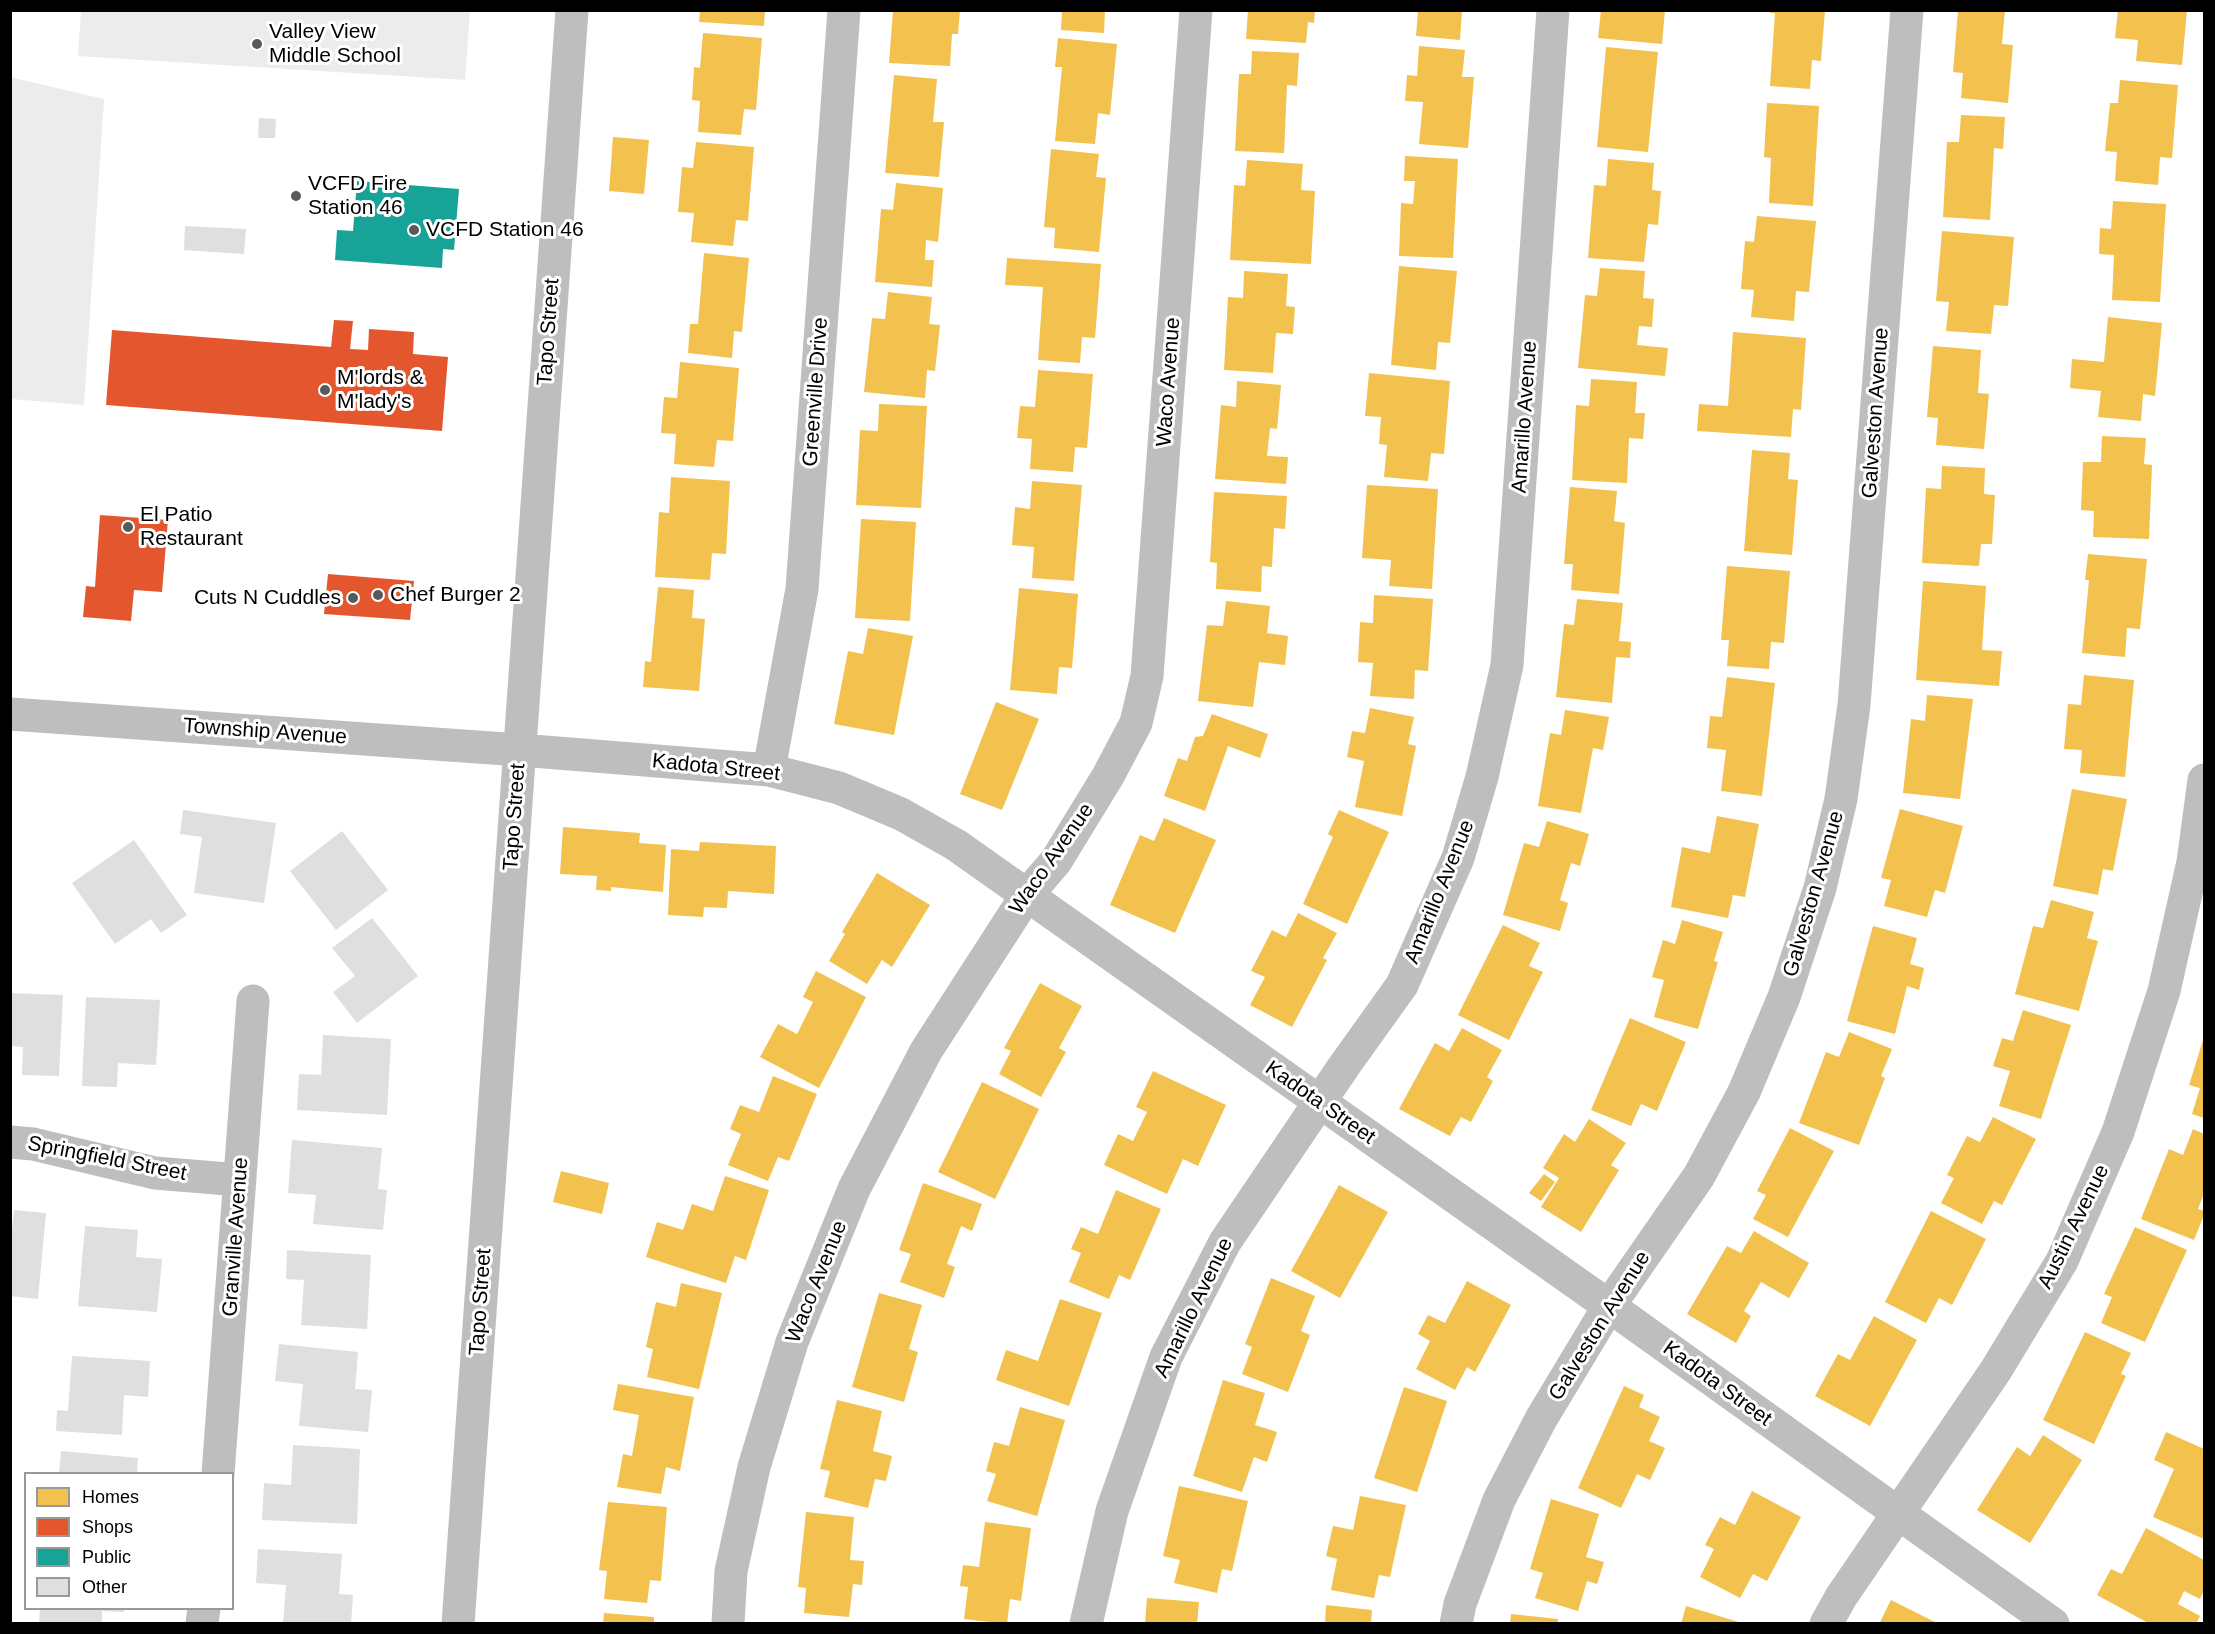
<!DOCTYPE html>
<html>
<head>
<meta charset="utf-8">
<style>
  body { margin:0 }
  #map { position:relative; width:2215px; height:1634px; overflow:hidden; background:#fff; font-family:Helvetica,sans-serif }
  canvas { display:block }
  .frame { position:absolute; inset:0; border:12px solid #000; pointer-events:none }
  .legend { position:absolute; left:24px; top:1472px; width:210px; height:138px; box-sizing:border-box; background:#fff; border:2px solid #999; margin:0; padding:8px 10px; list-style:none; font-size:18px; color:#000 }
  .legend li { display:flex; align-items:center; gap:12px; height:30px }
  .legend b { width:30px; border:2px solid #999 }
</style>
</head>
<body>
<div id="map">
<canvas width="2215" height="1634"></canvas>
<div class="frame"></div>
<ul class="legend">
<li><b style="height:16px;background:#f2c14e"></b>Homes</li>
<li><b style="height:16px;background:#e4572e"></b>Shops</li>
<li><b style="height:16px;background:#17a398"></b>Public</li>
<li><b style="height:16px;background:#dfdfdf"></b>Other</li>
</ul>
</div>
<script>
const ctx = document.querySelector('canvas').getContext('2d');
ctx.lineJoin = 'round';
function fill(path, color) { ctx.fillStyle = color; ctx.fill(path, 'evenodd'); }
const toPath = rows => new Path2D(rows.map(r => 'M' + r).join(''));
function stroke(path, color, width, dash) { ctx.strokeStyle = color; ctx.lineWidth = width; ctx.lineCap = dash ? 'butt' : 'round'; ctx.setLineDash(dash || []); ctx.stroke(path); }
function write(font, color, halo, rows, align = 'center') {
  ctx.font = font + ' Helvetica,sans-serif'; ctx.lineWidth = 6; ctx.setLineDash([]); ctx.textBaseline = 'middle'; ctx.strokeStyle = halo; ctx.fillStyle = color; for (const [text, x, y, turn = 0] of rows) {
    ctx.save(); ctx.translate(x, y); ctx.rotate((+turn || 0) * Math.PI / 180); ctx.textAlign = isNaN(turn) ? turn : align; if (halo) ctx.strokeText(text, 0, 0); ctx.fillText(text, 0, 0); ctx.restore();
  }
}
fill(toPath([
  [81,11,470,11,465,80,78,56],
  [10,77,104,99,84,405,11,399]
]), '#ececec');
fill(toPath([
  [700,10,765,10,764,26,699,22],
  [893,10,960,10,958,34,952,34,950,66,889,63],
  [1062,10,1105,10,1104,33,1061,30],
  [1248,10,1315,10,1314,23,1308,22,1306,43,1246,39],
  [1418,10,1462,10,1460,40,1416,36],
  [1601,10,1665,10,1662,44,1598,38],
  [1771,10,1825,10,1821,61,1812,60,1810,89,1770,86,1775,13,1770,13],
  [1958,10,2005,10,2002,44,2013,45,2008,103,1961,98,1963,73,1953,72],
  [2118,10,2187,10,2182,65,2136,61,2138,40,2115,38],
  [703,33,762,38,756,110,744,109,741,135,698,132,700,101,692,100,694,67,700,68],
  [1058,38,1117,44,1110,115,1098,113,1095,144,1055,141,1062,67,1055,67],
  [1419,46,1465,50,1462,77,1474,77,1468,148,1419,144,1423,102,1405,101,1407,75,1417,76],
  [1606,47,1658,52,1648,152,1597,147],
  [1252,51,1299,53,1297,86,1287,85,1284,153,1235,151,1239,74,1251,74],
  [894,75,937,79,933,122,944,122,939,177,885,173],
  [2120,80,2178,85,2172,158,2160,157,2158,185,2115,181,2117,152,2105,151,2110,103,2118,103],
  [1767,103,1819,106,1813,206,1769,203,1771,158,1764,157],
  [1961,115,2005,117,2003,149,1994,148,1990,220,1943,217,1947,142,1959,142],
  [613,137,649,140,644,194,609,191],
  [696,142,754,147,748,221,736,220,733,246,691,242,694,213,678,212,682,167,693,168],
  [1051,149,1099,154,1096,177,1106,178,1099,252,1054,248,1055,228,1044,227],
  [1405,156,1458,159,1453,258,1399,256,1401,203,1413,204,1415,181,1404,181],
  [1608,159,1654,163,1652,190,1661,191,1658,225,1648,224,1644,262,1588,258,1594,185,1606,186],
  [1247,160,1303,164,1301,190,1315,191,1311,264,1230,260,1234,185,1245,186],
  [896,183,943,188,938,242,926,240,925,260,934,260,932,287,875,282,881,209,893,210],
  [2113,201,2166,204,2160,302,2112,300,2114,255,2099,254,2100,228,2111,229],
  [1757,216,1816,221,1809,292,1796,291,1794,321,1751,317,1754,290,1741,289,1745,241,1754,242],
  [1942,231,2014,237,2008,306,1994,305,1991,334,1946,331,1949,302,1936,301],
  [704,253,749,258,742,332,734,331,732,358,688,353,690,324,698,324],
  [1007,258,1101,264,1095,338,1082,337,1080,363,1038,360,1043,287,1005,285],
  [1399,266,1457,271,1450,343,1438,342,1436,370,1391,365],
  [1600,268,1645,271,1643,298,1654,299,1652,327,1639,326,1637,345,1668,348,1665,376,1578,368,1585,295,1597,296],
  [1244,271,1288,274,1286,306,1295,307,1293,334,1276,333,1273,373,1224,370,1228,297,1243,298],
  [888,292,932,297,929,324,940,325,935,371,927,370,925,398,864,392,872,318,885,319],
  [2108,317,2162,323,2155,396,2143,394,2141,421,2098,417,2101,391,2070,388,2072,359,2104,362],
  [1733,332,1806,338,1801,410,1793,409,1791,437,1697,431,1699,404,1728,406],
  [1933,346,1981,350,1978,393,1989,394,1984,449,1936,445,1938,418,1927,417],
  [680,362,739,368,733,441,717,440,714,467,674,464,676,434,661,433,664,397,677,398],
  [1038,370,1093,374,1087,448,1075,447,1073,472,1030,469,1032,439,1017,438,1020,406,1035,407],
  [1369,373,1450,381,1444,454,1431,453,1428,481,1384,477,1387,445,1379,444,1381,417,1365,416],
  [1591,379,1637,382,1635,413,1645,413,1643,439,1629,438,1627,483,1572,480,1576,405,1589,406],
  [1237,381,1281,385,1277,429,1270,428,1267,456,1288,457,1286,484,1215,479,1221,405,1236,407],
  [879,404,927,406,921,508,856,505,860,430,878,431],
  [2102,436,2146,438,2144,464,2152,465,2149,539,2093,537,2094,511,2081,510,2083,462,2101,462],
  [1752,450,1790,453,1788,479,1798,480,1792,555,1744,551],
  [1942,466,1985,468,1984,494,1995,495,1992,544,1981,544,1979,566,1922,563,1926,488,1941,489],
  [671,477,730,481,726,554,712,553,710,580,655,577,659,512,669,513],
  [1032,481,1082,485,1074,581,1032,578,1034,547,1012,545,1015,507,1030,509],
  [1367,485,1438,489,1432,589,1389,586,1391,560,1362,558],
  [1570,487,1617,491,1614,521,1625,523,1619,594,1571,590,1573,564,1564,564],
  [1214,492,1287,496,1285,529,1274,528,1272,567,1262,566,1261,592,1216,589,1217,563,1210,562],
  [861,519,916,522,910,621,855,618],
  [2088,554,2147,559,2140,629,2127,628,2125,657,2082,653,2089,580,2085,580],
  [1727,566,1790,571,1784,643,1771,642,1769,669,1727,666,1729,640,1721,640],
  [1923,581,1986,586,1982,650,2002,651,1999,686,1916,680],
  [658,587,694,590,692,618,705,619,699,691,643,687,645,661,651,662],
  [1019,588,1078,594,1072,668,1059,667,1057,694,1010,690],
  [1374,595,1433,599,1428,671,1415,670,1414,699,1370,696,1373,663,1358,662,1360,622,1373,623],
  [1577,599,1623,603,1619,641,1631,642,1630,658,1616,657,1612,703,1556,697,1564,624,1574,625],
  [1226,601,1270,606,1267,633,1288,636,1285,665,1259,662,1253,707,1198,701,1207,625,1223,626],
  [868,628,913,636,894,735,834,724,848,651,863,654],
  [2084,675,2134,680,2125,777,2080,773,2082,750,2064,749,2068,704,2081,705],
  [1727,677,1775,683,1762,796,1721,791,1726,750,1707,748,1710,716,1722,717],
  [1927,695,1973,699,1960,799,1903,793,1911,719,1925,721],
  [996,702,1039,719,1002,810,960,794],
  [1370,708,1414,717,1408,744,1416,746,1402,816,1355,807,1364,761,1347,757,1352,731,1365,733],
  [1565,710,1609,717,1603,750,1593,748,1581,813,1538,806,1550,733,1561,735],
  [1212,714,1268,734,1260,758,1228,746,1205,811,1164,796,1178,758,1187,761,1195,737,1203,736],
  [2072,789,2127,799,2113,871,2103,869,2098,895,2053,886],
  [1900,809,1963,826,1945,893,1935,890,1927,917,1884,906,1891,880,1881,878],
  [1339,810,1389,832,1347,924,1303,904,1333,837,1328,834],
  [1717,816,1759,824,1745,897,1733,895,1728,918,1671,907,1682,847,1710,853],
  [1164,818,1216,840,1175,933,1110,905,1140,835,1154,841],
  [1547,821,1589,834,1580,866,1571,863,1560,900,1568,903,1560,931,1503,915,1524,843,1539,847],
  [563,827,640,833,639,843,666,845,663,892,611,887,611,891,596,890,597,876,560,874],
  [700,842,776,846,774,894,728,891,727,908,704,907,703,917,668,915,671,849,699,851],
  [877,873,930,905,892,967,882,960,867,984,829,961,845,934,842,932],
  [2051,900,2094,912,2087,938,2098,941,2079,1011,2015,994,2033,926,2043,928],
  [1298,913,1337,933,1323,958,1327,960,1292,1027,1250,1005,1265,977,1251,971,1272,930,1286,937],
  [1682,920,1723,932,1714,961,1718,962,1698,1029,1654,1017,1664,980,1652,977,1663,940,1675,944],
  [1503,925,1540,943,1529,966,1543,972,1509,1040,1458,1015],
  [1873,926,1917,938,1910,964,1924,968,1919,990,1907,986,1895,1034,1847,1021],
  [816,971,866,997,819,1088,760,1057,778,1024,797,1034,813,1002,803,997],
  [1040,983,1082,1006,1059,1048,1066,1052,1041,1097,999,1074,1011,1051,1004,1048],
  [2023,1010,2071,1025,2041,1119,1999,1106,2010,1071,1993,1066,2002,1038,2013,1041],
  [1630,1018,1686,1042,1657,1111,1641,1104,1631,1126,1591,1110],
  [1462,1028,1502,1050,1487,1077,1493,1081,1471,1122,1461,1117,1450,1136,1399,1109,1435,1043,1449,1051],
  [1849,1032,1892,1049,1881,1076,1885,1078,1859,1145,1799,1123,1826,1052,1839,1057],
  [2204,1037,2204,1118,2192,1114,2200,1088,2189,1085],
  [1153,1071,1226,1105,1198,1166,1183,1159,1167,1194,1104,1165,1118,1134,1133,1141,1147,1112,1136,1107],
  [773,1076,817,1094,789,1161,778,1157,768,1181,728,1165,741,1134,730,1129,740,1105,759,1112],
  [982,1082,1039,1109,995,1199,938,1172],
  [1993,1117,2036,1139,2002,1205,1994,1201,1982,1224,1941,1203,1954,1178,1947,1175,1967,1136,1980,1142],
  [1589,1119,1626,1143,1611,1165,1619,1170,1581,1232,1541,1207,1559,1178,1543,1168,1564,1134,1575,1142],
  [1790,1128,1834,1151,1788,1237,1753,1219,1766,1195,1757,1191],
  [2193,1129,2204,1134,2204,1193,2198,1209,2204,1211,2204,1215,2194,1240,2141,1219,2169,1149,2183,1155],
  [561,1171,609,1183,602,1214,553,1202],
  [1544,1174,1555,1182,1541,1201,1529,1193],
  [725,1176,769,1190,746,1260,735,1256,726,1283,646,1257,657,1222,683,1230,692,1204,713,1211],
  [923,1183,982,1204,972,1231,961,1226,947,1264,955,1267,944,1298,900,1282,911,1254,899,1250],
  [1339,1185,1388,1212,1340,1298,1291,1271],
  [1116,1190,1161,1209,1130,1280,1119,1275,1109,1299,1069,1282,1081,1253,1071,1249,1081,1227,1098,1234],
  [1931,1211,1986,1239,1952,1305,1939,1298,1926,1323,1885,1302],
  [2135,1227,2187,1250,2145,1342,2101,1323,2112,1297,2104,1294],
  [1754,1231,1809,1263,1789,1298,1761,1282,1744,1311,1751,1316,1736,1343,1687,1314,1727,1246,1741,1253],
  [1271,1278,1315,1296,1301,1331,1310,1335,1288,1392,1242,1374,1252,1347,1245,1344],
  [1467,1281,1511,1305,1475,1372,1467,1367,1455,1390,1416,1369,1430,1341,1418,1334,1428,1315,1445,1323],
  [681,1283,722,1293,699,1389,647,1377,653,1349,646,1347,656,1302,676,1307],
  [879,1293,922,1305,909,1349,918,1352,904,1402,852,1387],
  [1060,1299,1102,1313,1069,1406,996,1380,1006,1350,1038,1361],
  [1874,1316,1917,1340,1870,1426,1815,1396,1838,1354,1850,1360],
  [2085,1332,2131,1353,2121,1374,2126,1376,2094,1444,2043,1420],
  [1223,1380,1265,1393,1255,1425,1277,1432,1267,1462,1254,1457,1242,1492,1193,1476],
  [618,1384,694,1397,680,1471,666,1467,661,1494,617,1487,623,1454,632,1456,639,1415,613,1410],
  [1624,1386,1644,1395,1639,1407,1660,1417,1649,1441,1665,1448,1650,1480,1637,1474,1621,1508,1578,1488],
  [1404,1387,1447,1401,1417,1492,1374,1478],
  [837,1400,882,1411,873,1451,892,1456,886,1481,875,1479,868,1508,824,1497,830,1471,820,1469],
  [1020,1407,1065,1420,1037,1516,987,1501,996,1474,986,1471,994,1442,1009,1446],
  [2166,1432,2204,1449,2204,1539,2153,1517,2174,1469,2154,1460],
  [2043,1435,2082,1460,2030,1543,1977,1510,2017,1447,2030,1456],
  [1179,1486,1248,1501,1232,1571,1222,1569,1217,1593,1174,1583,1180,1560,1163,1556],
  [1752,1491,1801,1517,1767,1581,1753,1574,1740,1598,1700,1577,1714,1549,1705,1545,1720,1517,1735,1525],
  [1360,1496,1406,1505,1390,1577,1379,1575,1374,1598,1331,1590,1337,1559,1326,1556,1333,1526,1353,1530],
  [1551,1499,1599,1514,1586,1557,1604,1562,1597,1584,1587,1581,1578,1611,1535,1598,1543,1573,1530,1569],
  [608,1502,667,1507,661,1581,650,1580,647,1603,604,1599,607,1571,599,1570],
  [806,1512,854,1517,850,1560,864,1561,862,1585,853,1584,849,1617,804,1613,806,1588,798,1587],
  [985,1522,1031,1528,1021,1601,1010,1599,1007,1624,964,1619,968,1587,960,1586,963,1565,979,1567],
  [2146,1528,2204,1560,2204,1590,2200,1599,2184,1591,2178,1604,2200,1616,2196,1624,2150,1624,2097,1595,2111,1569,2122,1574],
  [1147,1598,1199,1602,1197,1624,1145,1624],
  [1891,1600,1939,1624,1879,1624],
  [1326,1605,1372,1610,1371,1624,1325,1624],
  [1686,1606,1742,1623,1742,1624,1681,1624],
  [604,1613,654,1617,654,1624,603,1624],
  [1511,1614,1558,1619,1557,1624,1510,1624]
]), '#f2c14e');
fill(toPath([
  [334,320,353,321,350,349,368,350,369,329,414,332,413,354,448,357,442,431,106,405,112,330,331,347],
  [100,515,168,520,162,592,134,590,131,621,83,617,86,586,95,587],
  [328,574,414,581,410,620,324,614]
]), '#e4572e');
fill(toPath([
  [357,181,459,189,454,250,443,249,442,268,335,260,337,230,353,231]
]), '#17a398');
fill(toPath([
  [259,118,276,119,275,138,258,138],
  [185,226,246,229,244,254,184,250],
  [183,810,276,823,264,903,194,893,202,837,180,834],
  [342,831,388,890,336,930,290,871],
  [134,840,187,915,161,933,151,919,115,944,72,883],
  [372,918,418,976,357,1023,333,992,355,976,332,948],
  [10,993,63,995,59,1076,22,1075,23,1047,10,1046],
  [86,997,160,1000,156,1065,118,1063,117,1087,82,1086],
  [323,1035,391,1039,387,1115,297,1110,299,1074,321,1075],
  [292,1140,382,1148,378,1189,387,1190,383,1230,313,1224,316,1195,288,1193],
  [14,1210,46,1213,38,1299,10,1296,10,1228,12,1229],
  [85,1226,138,1230,136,1257,162,1259,157,1312,78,1306],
  [287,1250,371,1255,367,1329,301,1325,304,1280,286,1279],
  [279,1344,358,1352,355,1389,372,1390,368,1432,299,1426,303,1384,275,1381],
  [72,1356,150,1361,148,1397,124,1395,122,1435,56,1431,57,1410,68,1411],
  [293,1445,360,1449,357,1524,262,1520,264,1483,291,1485],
  [61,1451,138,1458,137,1474,59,1474],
  [258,1549,342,1554,339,1594,353,1595,351,1624,283,1624,286,1585,256,1583],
  [40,1608,124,1608,124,1612,102,1611,102,1624,39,1624]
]), '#dfdfdf');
stroke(toPath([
  [10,714,520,750,769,770,839,788,901,814,956,845,1609,1306,2053,1624],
  [769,770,802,589,844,10],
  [10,1142,33,1144,155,1173,240,1180],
  [218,1474,253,1001],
  [202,1624,204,1608],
  [458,1624,572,10],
  [728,1624,731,1571,754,1467,792,1342,854,1189,926,1051,1026,896,1056,861,1108,776,1136,723,1147,676,1196,10],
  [1086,1624,1112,1511,1166,1357,1225,1242,1344,1066,1402,985,1458,858,1482,777,1507,665,1553,10],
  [1456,1624,1460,1604,1499,1500,1541,1419,1609,1306,1699,1176,1744,1092,1784,997,1820,888,1841,799,1854,705,1907,10],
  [1826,1624,1841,1597,1996,1370,2062,1261,2118,1132,2164,991,2193,862,2204,780]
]), '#bebebe', 33);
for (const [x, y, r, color] of [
  [257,44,6,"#595959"],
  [296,196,6,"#595959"],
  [414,230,6,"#595959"],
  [325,390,6,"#595959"],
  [128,527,6,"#595959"],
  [378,595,6,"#595959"],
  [353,598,6,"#595959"]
]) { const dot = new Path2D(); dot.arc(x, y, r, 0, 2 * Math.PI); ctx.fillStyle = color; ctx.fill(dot); stroke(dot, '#fff', 2); }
write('21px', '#000', '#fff', [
  ["Valley View",269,32],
  ["Middle School",269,56],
  ["VCFD Fire",308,184],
  ["Station 46",308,208],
  ["VCFD Station 46",426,230],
  ["M'lords &",337,378],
  ["M'lady's",337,402],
  ["El Patio",140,515],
  ["Restaurant",140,539],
  ["Chef Burger 2",390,595],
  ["Cuts N Cuddles",341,598,"right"]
], 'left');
write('21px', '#000', '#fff', [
  ["Tapo Street",549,332,-86],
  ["Waco Avenue",1169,382,-86],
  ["Greenville Drive",816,392,-86],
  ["Galveston Avenue",1876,413,-86],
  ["Amarillo Avenue",1525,417,-86],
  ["Township Avenue",265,732,4],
  ["Kadota Street",716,768,6],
  ["Tapo Street",515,817,-86],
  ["Waco Avenue",1052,859,-55],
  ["Amarillo Avenue",1440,892,-68],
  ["Galveston Avenue",1814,894,-74],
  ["Kadota Street",1320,1103,35],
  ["Springfield Street",107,1159,11],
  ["Austin Avenue",2074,1227,-64],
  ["Granville Avenue",236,1237,-86],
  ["Waco Avenue",817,1282,-68],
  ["Tapo Street",481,1302,-86],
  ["Amarillo Avenue",1194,1308,-64],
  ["Galveston Avenue",1600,1326,-58],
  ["Kadota Street",1717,1384,36]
]);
</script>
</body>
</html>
